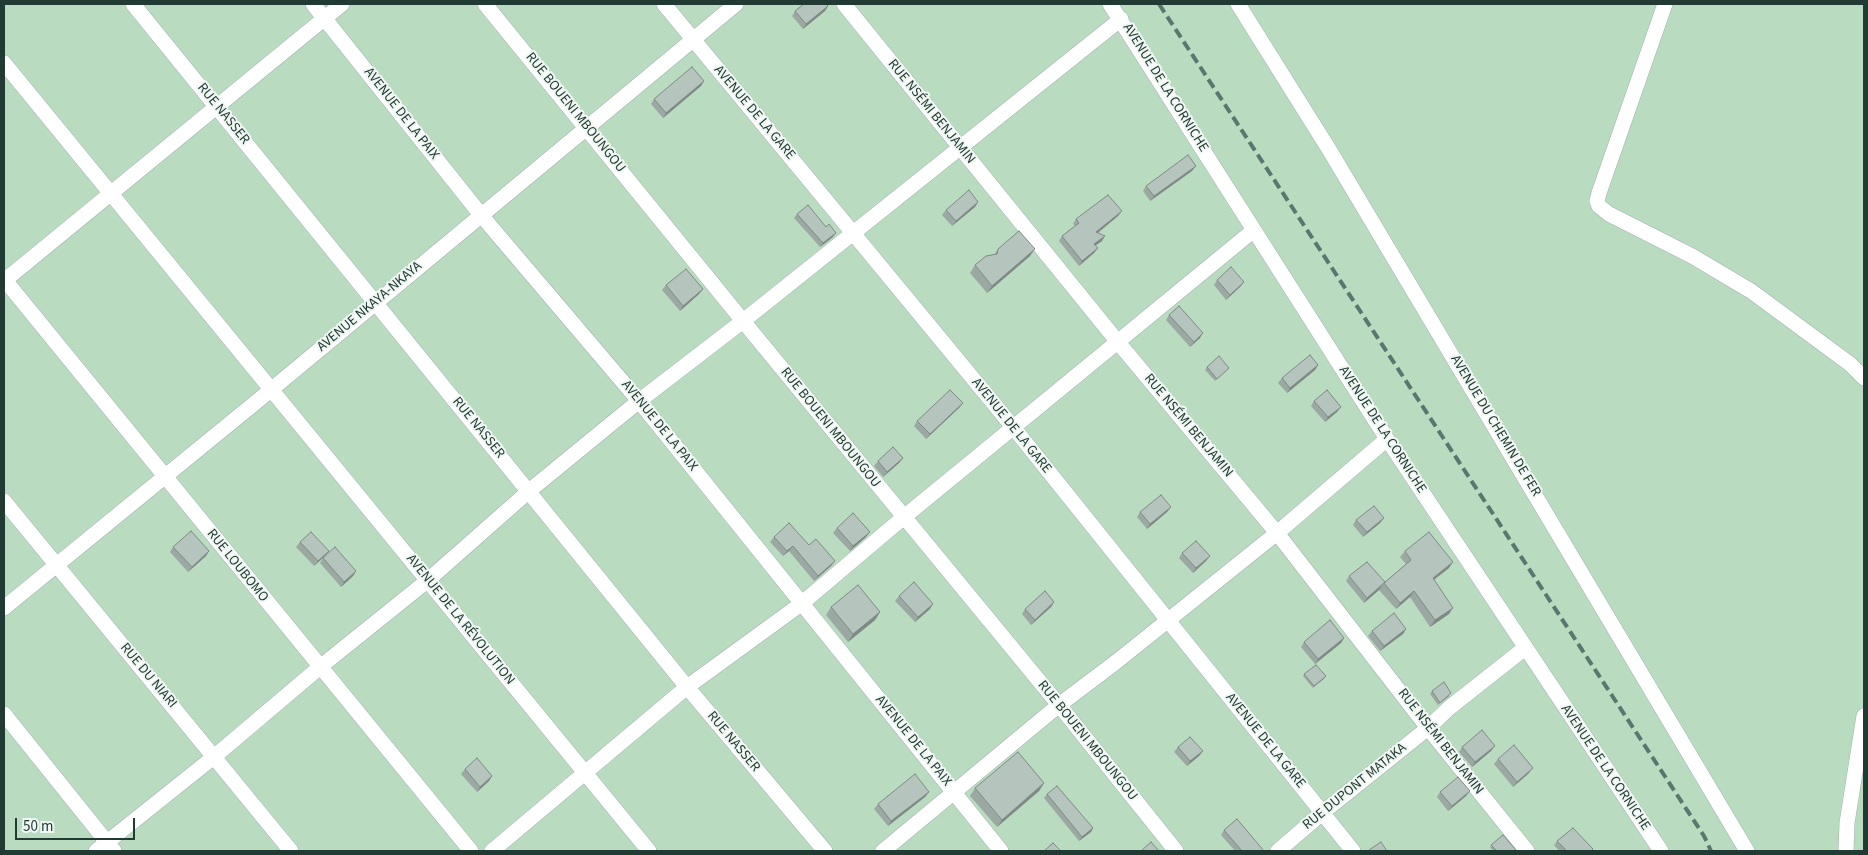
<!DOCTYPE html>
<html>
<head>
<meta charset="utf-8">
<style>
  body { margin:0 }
  #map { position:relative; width:1868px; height:855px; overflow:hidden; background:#e0ebe5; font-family:"Source Sans 3",sans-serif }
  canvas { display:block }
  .frame { position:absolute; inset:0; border:5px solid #213a33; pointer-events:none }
  .scale { position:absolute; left:15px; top:818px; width:120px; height:22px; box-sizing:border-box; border:2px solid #213a33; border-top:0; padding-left:6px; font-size:15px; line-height:18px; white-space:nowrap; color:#213a33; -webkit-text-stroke:4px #f0f7f3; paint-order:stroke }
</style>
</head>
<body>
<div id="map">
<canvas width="1868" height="855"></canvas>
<div class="frame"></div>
<div class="scale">50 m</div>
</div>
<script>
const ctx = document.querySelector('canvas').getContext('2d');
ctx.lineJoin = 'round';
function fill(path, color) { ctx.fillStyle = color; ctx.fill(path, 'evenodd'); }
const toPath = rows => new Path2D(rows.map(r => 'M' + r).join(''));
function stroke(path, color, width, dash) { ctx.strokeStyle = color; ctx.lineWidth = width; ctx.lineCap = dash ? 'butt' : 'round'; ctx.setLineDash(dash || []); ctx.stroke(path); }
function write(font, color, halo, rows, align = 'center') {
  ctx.font = font + ' "Source Sans 3",sans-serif'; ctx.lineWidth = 4; ctx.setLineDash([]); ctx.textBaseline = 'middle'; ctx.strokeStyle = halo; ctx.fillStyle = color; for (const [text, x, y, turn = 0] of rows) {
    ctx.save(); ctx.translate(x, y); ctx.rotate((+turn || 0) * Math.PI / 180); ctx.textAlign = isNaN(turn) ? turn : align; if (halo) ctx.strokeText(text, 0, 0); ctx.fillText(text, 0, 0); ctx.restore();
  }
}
fill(toPath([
  [4,4,1864,4,1864,851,4,851]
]), '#b9dcc1');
const minor = toPath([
  [133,4,687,687,825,851],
  [313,4,481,215,639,401,1001,851],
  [485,4,743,321,1059,705,1176,851],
  [664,4,1013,427,1353,851],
  [844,4,1117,341,1277,533,1428,728,1527,851],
  [1110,4,1387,439,1661,851],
  [1238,4,1330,151,1747,851],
  [1665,4,1599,193,1597,201,1599,206,1609,214,1692,256,1751,291,1850,364,1864,378],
  [4,63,649,851],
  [4,279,471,851],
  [4,281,342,4],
  [4,501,291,851],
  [4,608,272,389,736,4],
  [4,714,114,851],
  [96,851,215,756,320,667,427,581,529,491,639,401,743,321,1121,19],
  [492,851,687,687,801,604,904,517,1254,230],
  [883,851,1059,705,1116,662,1277,533,1387,439],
  [1278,851,1322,813,1428,728,1449,708,1525,648],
  [1846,851,1847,823,1864,716]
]);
stroke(minor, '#a3b2ac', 16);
stroke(minor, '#fff', 15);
stroke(toPath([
  [1159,4,1704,836,1711,851]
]), '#5b766e', 4, [10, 5]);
fill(toPath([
  [828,6,825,11,803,29,792,16,795,11],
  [704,81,701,86,663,118,651,104,654,99],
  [1192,171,1150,201,1143,191,1146,186],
  [978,202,975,207,952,226,942,215,946,210],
  [797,214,833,237,820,247,794,218],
  [1118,216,1098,232,1102,241,1095,245,1098,248,1094,253,1079,266,1059,241,1062,236,1075,226,1073,224,1076,219],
  [998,249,1030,256,987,293,970,273,975,265,994,255],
  [1217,280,1244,282,1240,287,1226,300,1214,285],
  [666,285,703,289,699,294,680,311,662,290],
  [1169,315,1200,338,1190,347,1166,320],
  [1318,365,1315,370,1287,393,1278,383,1282,378],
  [1207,367,1227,370,1215,381,1205,370],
  [1314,401,1337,412,1325,422,1311,406],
  [963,403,959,408,926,439,914,426,917,421],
  [903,458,899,463,883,477,874,466,878,461],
  [1171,507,1167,512,1147,529,1137,517,1140,512],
  [1384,518,1380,523,1363,537,1353,525,1356,520],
  [837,528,866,537,850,551,833,533],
  [774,537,809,545,835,561,831,566,814,581,789,551,783,556,770,542],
  [300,542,325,556,314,566,296,547],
  [173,547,209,551,206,556,188,572,170,552],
  [1405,551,1449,568,1434,580,1449,614,1430,627,1410,597,1396,609,1379,590,1364,603,1346,581,1349,576,1385,582,1406,564,1400,557],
  [1182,553,1210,556,1206,561,1193,573,1179,558],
  [323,558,356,571,353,576,341,587,320,563],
  [899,596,930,609,915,622,895,601],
  [1054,602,1051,607,1031,625,1022,614,1025,609],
  [831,607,880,612,875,620,848,642,826,615],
  [1406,629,1403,634,1380,651,1368,636,1372,631],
  [1344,638,1341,643,1315,664,1301,647,1304,642],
  [1304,674,1326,676,1324,679,1313,688,1303,676],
  [1432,691,1450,696,1438,705,1430,694],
  [1178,747,1203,751,1199,756,1187,766,1174,752],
  [1462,747,1491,751,1472,767,1459,752],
  [1498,759,1529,773,1513,787,1494,764],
  [465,769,492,776,489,781,477,792,461,774],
  [1044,783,1039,791,997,827,970,796,975,788],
  [929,792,925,797,888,826,874,809,878,804],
  [1440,792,1466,796,1448,811,1437,797],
  [1047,794,1093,828,1091,832,1079,841,1044,798],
  [1224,830,1264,851,1235,851,1221,835],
  [1557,841,1593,849,1592,851,1559,851,1554,845],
  [1491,845,1517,851,1493,851,1490,847]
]), '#9ca9a3');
fill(toPath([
  [828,6,825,11,803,29,806,24],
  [704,81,701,86,663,118,666,113],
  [1196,166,1192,171,1150,201,1154,196],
  [978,202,975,207,952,226,956,221],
  [1122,211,1118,216,1093,237,1096,232],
  [836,233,833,237,820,247,823,243],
  [1105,236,1102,241,1091,249,1094,244],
  [1098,248,1094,253,1079,266,1082,261],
  [1035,249,1030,256,987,293,992,286],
  [1244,282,1240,287,1226,300,1230,295],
  [703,289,699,294,680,311,683,306],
  [1203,333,1200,338,1190,347,1194,342],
  [1318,365,1315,370,1287,393,1290,388],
  [963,403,959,408,926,439,930,434],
  [1341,407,1337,412,1325,422,1328,417],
  [903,458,899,463,883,477,887,472],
  [1171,507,1167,512,1147,529,1150,524],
  [1384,518,1380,523,1363,537,1367,532],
  [870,532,866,537,850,551,853,546],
  [793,546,789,551,783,556,787,551],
  [209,551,206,556,188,572,192,567],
  [329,551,325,556,314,566,318,561],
  [1210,556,1206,561,1193,573,1196,568],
  [835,561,831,566,814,581,818,576],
  [1453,562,1449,568,1428,584,1433,578],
  [356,571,353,576,341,587,344,582],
  [1383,585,1379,590,1364,603,1367,598],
  [1414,591,1410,597,1396,609,1400,603],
  [1054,602,1051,607,1031,625,1035,620],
  [933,604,930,609,915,622,918,617],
  [1453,608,1449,614,1430,627,1435,620],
  [880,612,875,620,848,642,853,634],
  [1406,629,1403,634,1380,651,1384,646],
  [1344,638,1341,643,1315,664,1318,659],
  [1495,746,1491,751,1472,767,1475,762],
  [1203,751,1199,756,1187,766,1190,761],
  [1533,768,1529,773,1513,787,1517,782],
  [492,776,489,781,477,792,480,787],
  [1044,783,1039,791,997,827,1002,820],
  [1470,791,1466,796,1448,811,1452,806],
  [929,792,925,797,888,826,891,821],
  [1093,828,1091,832,1079,841,1082,837]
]), '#7f8a85');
const building = toPath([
  [804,4,826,4,828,6,806,24,795,11,804,4],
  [692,67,704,81,666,113,654,99,692,67],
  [1188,155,1196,166,1154,196,1146,186,1188,155],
  [969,190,978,202,956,221,946,210,969,190],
  [1108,195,1122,211,1096,232,1105,236,1094,244,1098,248,1082,261,1062,236,1079,223,1076,219,1108,195],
  [808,205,826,227,829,224,836,233,823,243,797,214,808,205],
  [1019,231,1035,249,992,286,975,265,986,256,997,254,998,249,1019,231],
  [1231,267,1244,282,1230,295,1217,280,1231,267],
  [686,269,703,289,683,306,666,285,686,269],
  [1179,306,1203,333,1194,342,1169,315,1179,306],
  [1310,355,1318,365,1290,388,1282,378,1310,355],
  [1219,356,1229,368,1217,379,1207,367,1219,356],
  [950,390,963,403,930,434,917,421,950,390],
  [1327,390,1341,407,1328,417,1314,401,1327,390],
  [893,447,903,458,887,472,878,461,893,447],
  [1161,495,1171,507,1150,524,1140,512,1161,495],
  [1374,506,1384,518,1367,532,1356,520,1374,506],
  [853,513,870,532,853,546,837,528,853,513],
  [789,523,809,545,816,539,835,561,818,576,793,546,787,551,774,537,789,523],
  [191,531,209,551,192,567,173,547,191,531],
  [311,532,329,551,318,561,300,542,311,532],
  [1429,532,1453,562,1433,578,1453,608,1435,620,1414,591,1400,603,1384,583,1411,560,1405,551,1429,532],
  [1196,541,1210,556,1196,568,1182,553,1196,541],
  [335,547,356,571,344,582,323,558,335,547],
  [1367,562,1385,582,1367,598,1349,576,1367,562],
  [914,582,933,604,918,617,899,596,914,582],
  [858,585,880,612,853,634,831,607,858,585],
  [1045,591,1054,602,1035,620,1025,609,1045,591],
  [1394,613,1406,629,1384,646,1372,631,1394,613],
  [1330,620,1344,638,1318,659,1304,642,1330,620],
  [1316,665,1326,676,1314,686,1304,674,1316,665],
  [1444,682,1451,693,1440,703,1432,691,1444,682],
  [1482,730,1495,746,1475,762,1462,747,1482,730],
  [1190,737,1203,751,1190,761,1178,747,1190,737],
  [1514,745,1533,768,1517,782,1498,759,1514,745],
  [1018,752,1044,783,1002,820,975,788,1018,752],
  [477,758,492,776,480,787,465,769,477,758],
  [915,774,929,792,891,821,878,804,915,774],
  [1458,777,1470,791,1452,806,1440,792,1458,777],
  [1057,786,1093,828,1082,837,1047,794,1057,786],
  [1237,819,1264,851,1242,851,1224,830,1237,819],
  [1573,828,1593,849,1591,851,1567,851,1557,841,1573,828],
  [1503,835,1517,851,1497,851,1491,845,1503,835],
  [1151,842,1159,851,1141,851,1151,842],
  [1381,842,1387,851,1370,851,1369,850,1381,842],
  [1053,843,1061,851,1044,851,1053,843]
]);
fill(building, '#b5c5be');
stroke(building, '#7f8a85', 1);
write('14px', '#213a33', '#f0f7f3', [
  ["AVENUE DE LA CORNICHE",1165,88,58],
  ["RUE NSÉMI BENJAMIN",931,112,51],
  ["RUE BOUENI MBOUNGOU",575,113,51],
  ["AVENUE DE LA GARE",754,113,50],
  ["RUE NASSER",223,114,51],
  ["AVENUE DE LA PAIX",401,114,52],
  ["AVENUE NKAYA-NKAYA",370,307,-40],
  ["AVENUE DE LA PAIX",659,426,51],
  ["AVENUE DE LA GARE",1011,426,51],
  ["RUE NSÉMI BENJAMIN",1188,426,50],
  ["AVENUE DU CHEMIN DE FER",1495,426,59],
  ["RUE NASSER",478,428,51],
  ["RUE BOUENI MBOUNGOU",830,428,51],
  ["AVENUE DE LA CORNICHE",1382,430,57],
  ["RUE LOUBOMO",237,566,51],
  ["AVENUE DE LA RÉVOLUTION",460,620,51],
  ["RUE DU NIARI",148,676,50],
  ["AVENUE DE LA PAIX",913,741,51],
  ["RUE BOUENI MBOUNGOU",1087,741,51],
  ["AVENUE DE LA GARE",1265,741,51],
  ["RUE NASSER",733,742,50],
  ["RUE NSÉMI BENJAMIN",1440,742,52],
  ["AVENUE DE LA CORNICHE",1605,768,56],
  ["RUE DUPONT MATAKA",1355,787,-39]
]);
</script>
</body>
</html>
